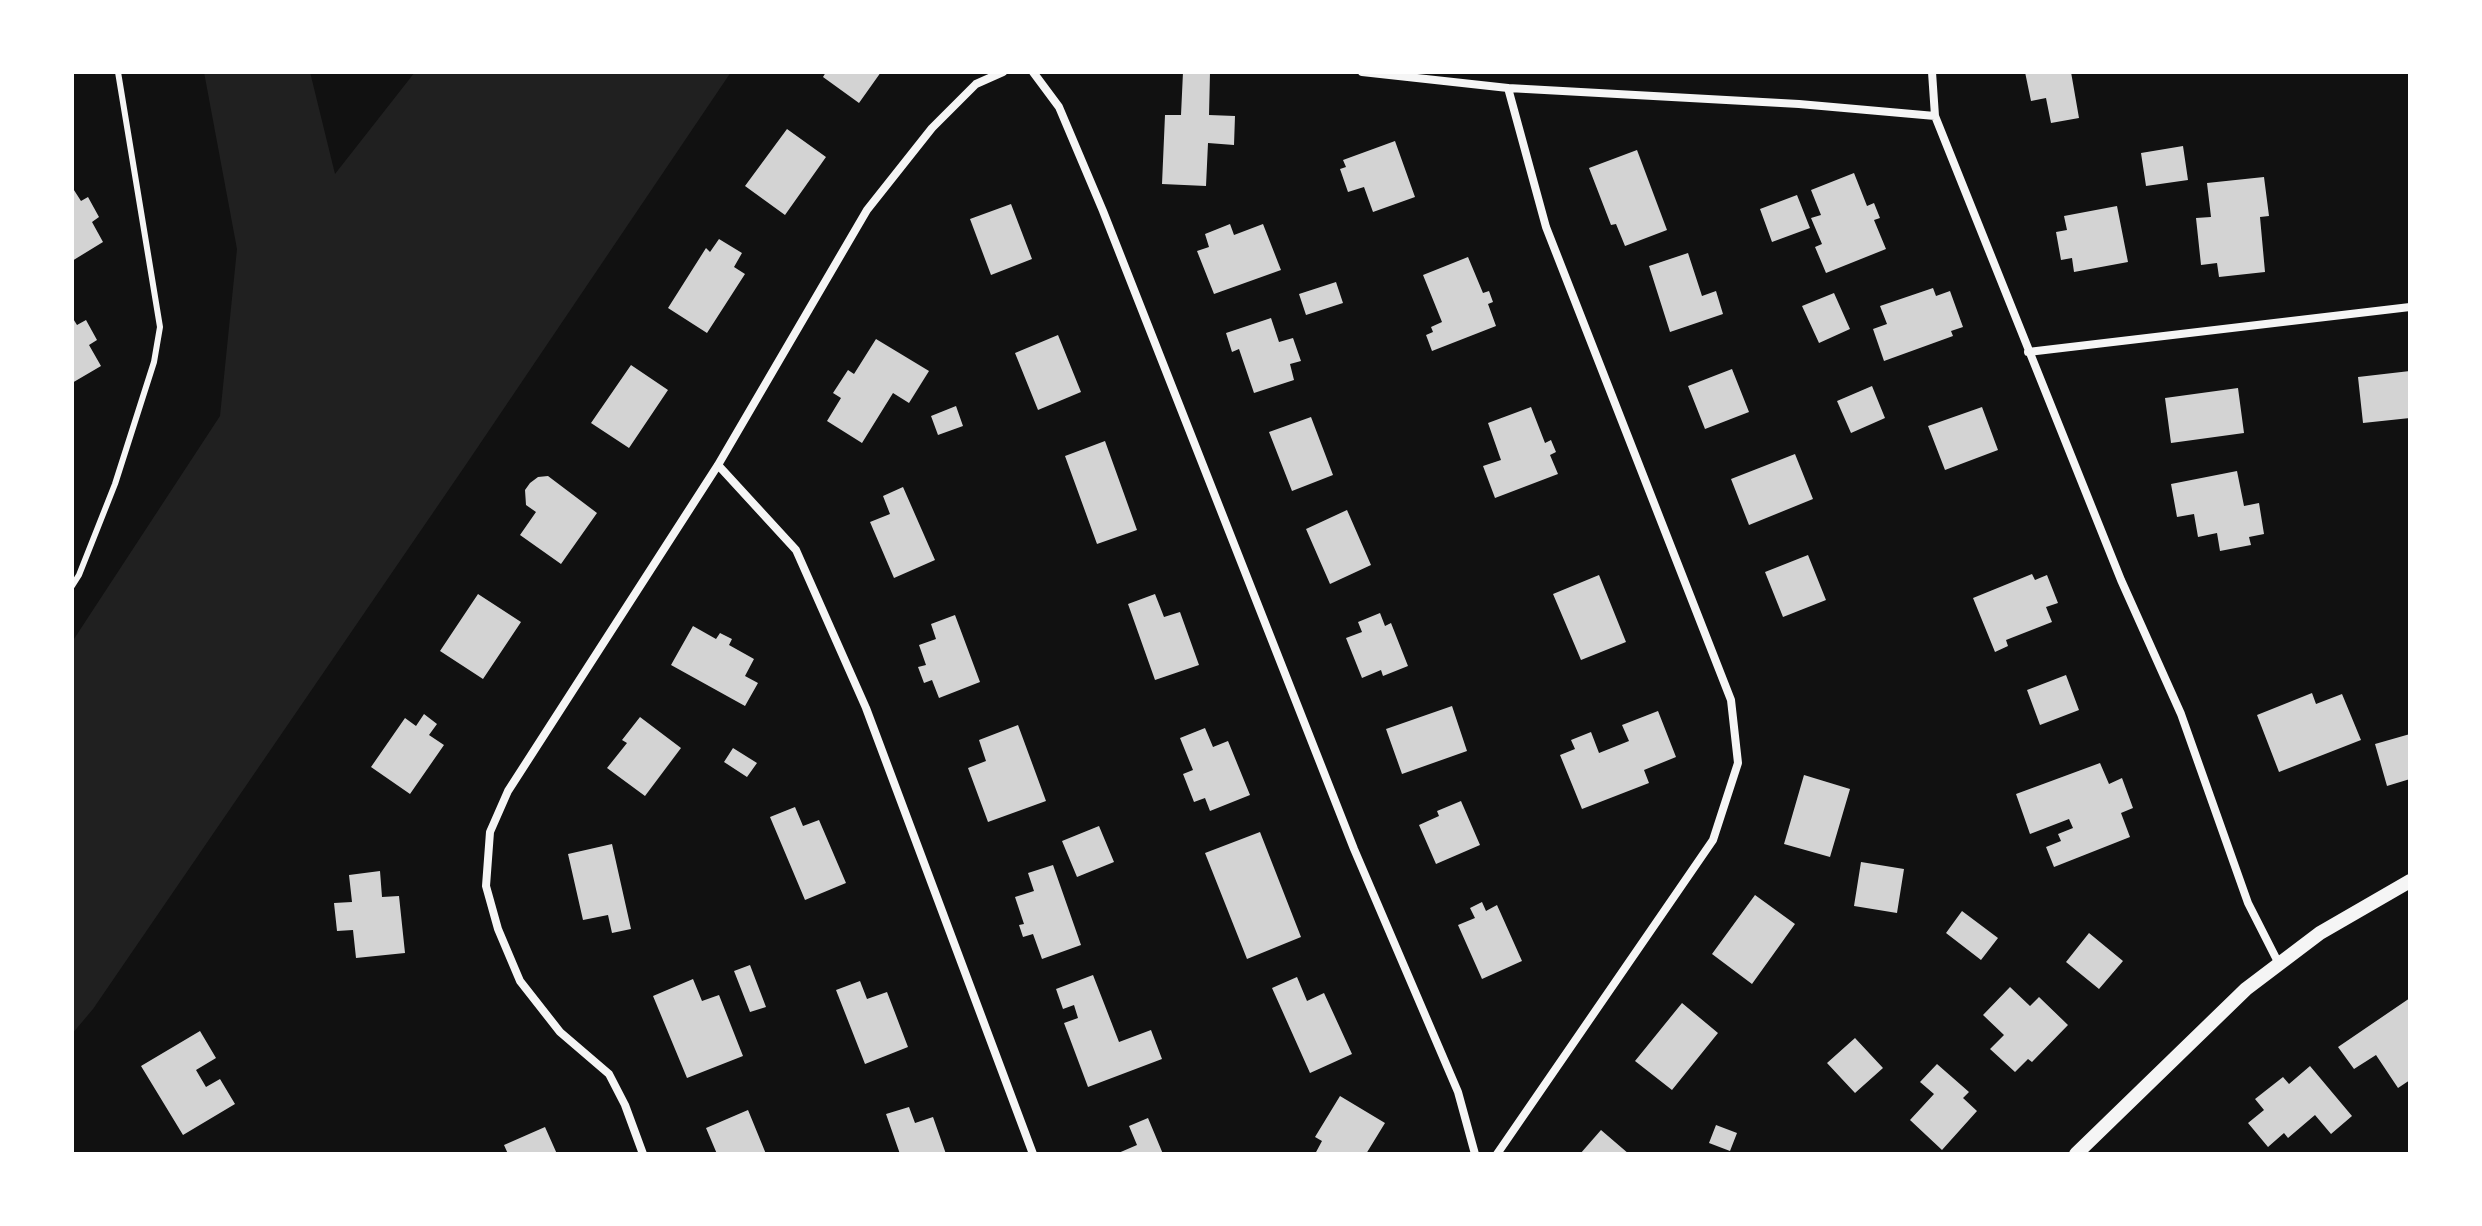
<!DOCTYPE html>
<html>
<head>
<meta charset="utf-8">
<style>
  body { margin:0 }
  #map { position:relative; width:2482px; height:1226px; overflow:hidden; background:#111; font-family:Roboto,sans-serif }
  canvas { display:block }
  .frame { position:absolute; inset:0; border:74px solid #fff; pointer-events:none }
</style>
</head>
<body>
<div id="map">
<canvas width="2482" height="1226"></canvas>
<div class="frame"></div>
</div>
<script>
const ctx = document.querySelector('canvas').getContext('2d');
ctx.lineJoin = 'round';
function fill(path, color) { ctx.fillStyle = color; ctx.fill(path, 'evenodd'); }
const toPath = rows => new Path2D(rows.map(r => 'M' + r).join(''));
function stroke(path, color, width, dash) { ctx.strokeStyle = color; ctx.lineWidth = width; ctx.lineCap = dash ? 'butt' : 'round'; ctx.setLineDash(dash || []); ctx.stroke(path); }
fill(toPath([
  [204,72,310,72,335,174,415,72,731,72,467,463,93,1009,72,1034,72,642,220,416,237,249]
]), '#202020');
fill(toPath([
  [826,72,881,72,859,103,823,77],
  [1183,72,1210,72,1209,115,1235,116,1234,145,1208,143,1206,186,1162,184,1165,115,1181,115],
  [2025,72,2071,72,2079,118,2051,123,2046,98,2031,101],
  [787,129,826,157,785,215,745,186],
  [1395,141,1415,197,1373,212,1364,187,1348,192,1340,169,1346,167,1343,160],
  [2183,146,2188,180,2146,186,2141,153],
  [1637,150,1667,230,1625,246,1616,224,1611,225,1589,168],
  [1854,173,1867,206,1874,203,1880,218,1874,220,1886,249,1826,273,1815,247,1822,244,1811,218,1821,215,1811,190],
  [2264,177,2269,216,2260,217,2265,272,2219,277,2217,263,2201,265,2196,218,2211,217,2207,183],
  [72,187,81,201,88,197,99,217,92,222,103,242,72,261],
  [1797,195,1810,228,1772,242,1760,209],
  [1011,204,1032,259,991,275,970,219],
  [2117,206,2128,262,2074,272,2072,258,2061,260,2056,232,2067,230,2064,216],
  [1230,224,1234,235,1263,224,1281,270,1214,294,1197,251,1209,247,1205,234],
  [719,239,742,253,734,267,745,274,707,333,668,308,706,248,710,252],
  [1688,253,1702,296,1716,291,1723,314,1670,332,1649,266],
  [1468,257,1483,293,1489,291,1493,302,1488,304,1496,326,1432,351,1426,335,1433,332,1431,327,1442,322,1423,275],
  [1336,282,1343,303,1306,315,1299,294],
  [1933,288,1936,296,1950,291,1963,327,1951,331,1953,336,1884,361,1873,329,1887,324,1880,306],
  [1834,293,1850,329,1819,343,1802,306],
  [72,317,77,325,86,320,97,340,89,345,101,366,72,383],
  [1271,318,1279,342,1293,338,1301,361,1290,364,1294,380,1254,393,1239,349,1232,352,1226,333],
  [1058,335,1081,392,1038,410,1015,353],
  [876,339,929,371,909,403,893,393,862,443,827,421,841,398,833,393,848,370,854,374],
  [631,365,668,390,629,448,591,423],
  [1732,369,1749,412,1705,429,1688,386],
  [2410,371,2410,418,2363,423,2358,377],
  [1872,386,1885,418,1851,433,1837,401],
  [2238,388,2244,433,2171,443,2165,398],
  [956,406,963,426,938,435,931,416],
  [1531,407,1545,443,1551,440,1556,452,1550,455,1558,474,1495,498,1483,466,1501,460,1488,423],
  [1982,407,1998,450,1945,470,1928,426],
  [1311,417,1333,475,1292,491,1269,432],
  [1105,441,1137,530,1097,544,1065,456],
  [1795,454,1813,499,1749,525,1731,479],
  [2237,471,2244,506,2259,503,2264,534,2249,537,2251,545,2220,551,2217,533,2198,537,2194,514,2177,517,2171,484],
  [548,476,597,513,561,564,520,535,536,512,526,505,525,490,530,483,538,477],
  [903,487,935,560,894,578,870,522,890,514,883,496],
  [1347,510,1371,565,1330,584,1306,529],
  [1808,555,1826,600,1783,617,1765,572],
  [2032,574,2035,580,2047,575,2058,603,2046,607,2052,622,2006,640,2008,646,1995,652,1973,598],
  [1599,575,1626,642,1581,660,1553,594],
  [478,594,521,622,483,679,440,651],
  [1155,594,1164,617,1180,612,1199,665,1155,680,1128,604],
  [1380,613,1385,626,1391,623,1408,666,1383,676,1381,670,1362,678,1346,638,1362,632,1358,622],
  [955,615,980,682,939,698,932,680,924,683,918,667,926,665,919,645,936,639,931,624],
  [693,626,716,639,720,633,732,639,729,645,754,659,745,676,758,683,745,706,671,665],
  [2066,675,2079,710,2040,725,2027,690],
  [2312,693,2316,704,2342,694,2361,740,2279,772,2257,715],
  [1452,706,1467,751,1402,774,1386,729],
  [1658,711,1676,757,1644,770,1649,783,1582,809,1560,755,1575,749,1571,740,1591,732,1599,753,1629,741,1622,725],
  [424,714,437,724,429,735,444,745,410,794,371,767,405,718,416,726],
  [640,717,681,748,645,796,607,768,627,743,622,740],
  [1018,725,1046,801,988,822,968,768,986,761,979,740],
  [1205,728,1213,747,1228,741,1250,795,1210,811,1205,798,1194,802,1183,774,1193,770,1180,738],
  [2410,734,2410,779,2387,786,2375,744],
  [733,748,757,763,747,777,724,762],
  [2100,763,2109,784,2122,778,2133,808,2121,813,2130,837,2054,867,2046,847,2061,841,2058,834,2073,828,2069,819,2030,834,2016,794],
  [1804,775,1850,789,1830,857,1784,844],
  [1461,801,1480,845,1436,864,1419,825,1439,816,1437,811],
  [795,807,803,826,819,820,846,883,805,900,770,817],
  [1099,826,1114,862,1077,877,1062,841],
  [1260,832,1301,937,1247,959,1205,853],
  [612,844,631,929,612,933,608,915,583,920,568,854],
  [1861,862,1904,869,1897,913,1854,906],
  [1053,865,1081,945,1042,959,1033,934,1023,937,1019,925,1024,924,1015,897,1034,891,1028,873],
  [380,871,382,897,399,896,405,953,356,958,353,930,337,931,334,903,352,902,349,875],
  [1755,895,1795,924,1752,984,1712,954],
  [1482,902,1486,911,1497,905,1522,961,1482,979,1458,925,1475,918,1470,908],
  [1962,911,1998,938,1981,960,1946,933],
  [2089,933,2123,961,2099,989,2066,962],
  [750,965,766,1007,750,1012,734,971],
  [1093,975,1119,1042,1151,1030,1162,1059,1088,1087,1064,1023,1078,1018,1074,1005,1063,1009,1056,989],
  [1297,977,1307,1001,1324,993,1352,1054,1310,1073,1272,988],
  [693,979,702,1001,719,995,743,1056,687,1078,653,996],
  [860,981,867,999,887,992,908,1047,865,1064,836,990],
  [2010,987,2030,1006,2039,997,2068,1025,2032,1062,2028,1059,2015,1072,1990,1049,2004,1035,1983,1015],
  [2410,998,2410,1080,2398,1088,2376,1055,2354,1069,2338,1047],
  [1682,1003,1718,1033,1672,1090,1635,1061],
  [200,1031,216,1058,196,1070,206,1087,220,1079,235,1104,183,1135,141,1066],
  [1855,1038,1883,1068,1855,1093,1827,1063],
  [1937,1064,1969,1092,1963,1098,1977,1111,1942,1150,1910,1120,1934,1094,1920,1082],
  [2310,1066,2352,1116,2331,1134,2315,1115,2288,1138,2284,1133,2268,1147,2248,1123,2264,1110,2255,1099,2283,1077,2289,1084],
  [1340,1096,1385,1123,1366,1154,1315,1154,1322,1141,1315,1137],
  [909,1107,915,1123,933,1117,946,1154,900,1154,886,1114],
  [748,1110,766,1154,717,1154,706,1128],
  [1148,1118,1163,1154,1116,1154,1137,1145,1129,1126],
  [1716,1125,1737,1133,1730,1151,1709,1143],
  [545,1127,557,1154,508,1154,504,1145],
  [1601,1130,1629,1154,1580,1154]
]), '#d3d3d3');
stroke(toPath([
  [72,586,79,575,115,484,154,362,160,327,118,72]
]), '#f5f5f5', 6);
stroke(toPath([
  [1033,72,1059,107,1103,211,1354,849,1458,1092,1475,1154],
  [1362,72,1508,88,1799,104,1935,116],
  [1932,72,1935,116,2121,580,2181,714,2248,903,2279,964],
  [2028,352,2410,307],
  [718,465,796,550,866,708,1033,1154],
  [643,1154,625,1105,609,1074,560,1032,520,981,498,929,486,886,490,832,508,791,718,465,867,210,932,128,976,84,1003,72],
  [1497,1154,1713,840,1738,763,1731,700,1546,227,1508,88]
]), '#f5f5f5', 8);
stroke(toPath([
  [2076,1154,2246,989,2320,933,2410,881]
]), '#f5f5f5', 14);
</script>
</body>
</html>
